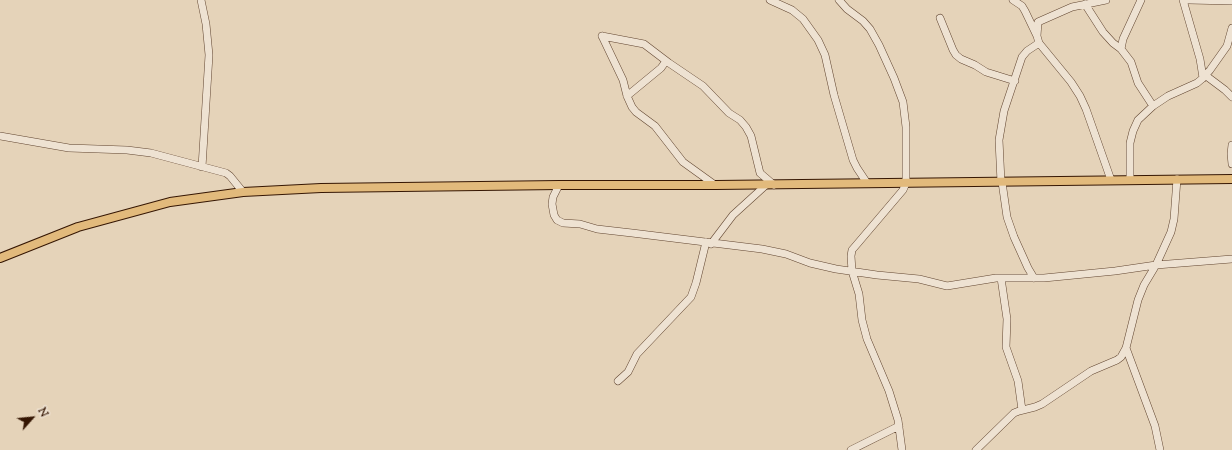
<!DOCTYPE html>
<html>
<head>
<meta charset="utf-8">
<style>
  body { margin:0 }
  #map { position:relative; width:1232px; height:450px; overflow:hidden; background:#e5d3b9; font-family:"Sorts Mill Goudy",serif }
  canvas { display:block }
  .north { position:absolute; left:12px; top:398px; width:40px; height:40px; -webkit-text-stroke:3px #eee2d2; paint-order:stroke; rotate:63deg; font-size:11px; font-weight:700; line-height:16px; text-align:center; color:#351603 }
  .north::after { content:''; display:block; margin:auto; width:14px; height:18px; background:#351603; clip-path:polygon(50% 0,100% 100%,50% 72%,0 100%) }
</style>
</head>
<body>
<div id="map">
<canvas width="1232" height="450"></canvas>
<div class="north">N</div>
</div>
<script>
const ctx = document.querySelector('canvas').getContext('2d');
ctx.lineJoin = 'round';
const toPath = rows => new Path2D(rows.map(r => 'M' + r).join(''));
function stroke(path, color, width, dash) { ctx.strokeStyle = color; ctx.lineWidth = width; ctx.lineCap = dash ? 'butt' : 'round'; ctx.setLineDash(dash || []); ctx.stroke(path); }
const minor = toPath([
  [201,0,206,24,209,55,202,167],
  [770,0,792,10,803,19,818,40,825,55,834,95,853,160,857,168,867,183],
  [839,0,847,9,863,21,870,29,879,45,894,78,903,102,906,127,906,183,903,190,858,243,852,250,851,256,852,271,859,294,862,320,867,339,889,391,898,420,902,450],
  [1013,0,1022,6,1025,11,1037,36,1038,22,1072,7,1106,0],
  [1141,0,1123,39,1121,49,1131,62,1138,83,1153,106],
  [1183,0,1200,59,1203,78],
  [1189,0,1232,1],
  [1085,4,1103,32,1113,43,1121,49],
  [940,18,953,50,956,55,961,59,975,65,986,72,1015,81],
  [602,36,644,44,669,63,703,86,729,113,740,120,746,127,751,136,760,173,774,185],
  [602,36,623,80,627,96,632,107,636,112,655,126,683,162,715,185],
  [1037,36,1039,43,1071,82,1080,96,1086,109,1111,180],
  [1205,75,1225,90,1232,97],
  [627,96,661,68,666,61],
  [0,136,69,148,127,150,151,153,226,173,230,176,243,192],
  [1232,145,1231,154,1232,164],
  [1177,179,1174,219,1171,232,1156,265,1232,259],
  [1130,180,1130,143,1133,131,1138,120,1153,106,1168,96,1197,83,1203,78,1210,70,1227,46,1232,28],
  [1001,182,999,140,1004,111,1022,57,1027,51,1039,43],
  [1002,182,1007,217,1014,237,1028,268,1034,278],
  [559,185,553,197,552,204,554,215,557,220,563,223,580,224,597,229,632,233,762,249,786,254,810,263,836,269,877,275,919,279,947,286,996,278,1044,278,1115,271,1156,265],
  [711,244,733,215,766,185],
  [1156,265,1144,285,1138,300,1126,348,1155,426,1160,450],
  [1001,278,1007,319,1006,347,1018,381,1022,410],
  [618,381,628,372,637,354,691,297,696,283,706,242],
  [851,450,899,426],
  [976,450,1014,413,1019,411,1035,407,1042,404,1091,371,1117,360,1121,357,1126,348]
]);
const major = toPath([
  [0,258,78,227,170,202,243,192,321,188,559,185,716,185,1232,179]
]);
stroke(minor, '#614530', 8);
stroke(major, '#351603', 10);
stroke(minor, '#eee2d2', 7);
stroke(major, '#e2ba7c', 8);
</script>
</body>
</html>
